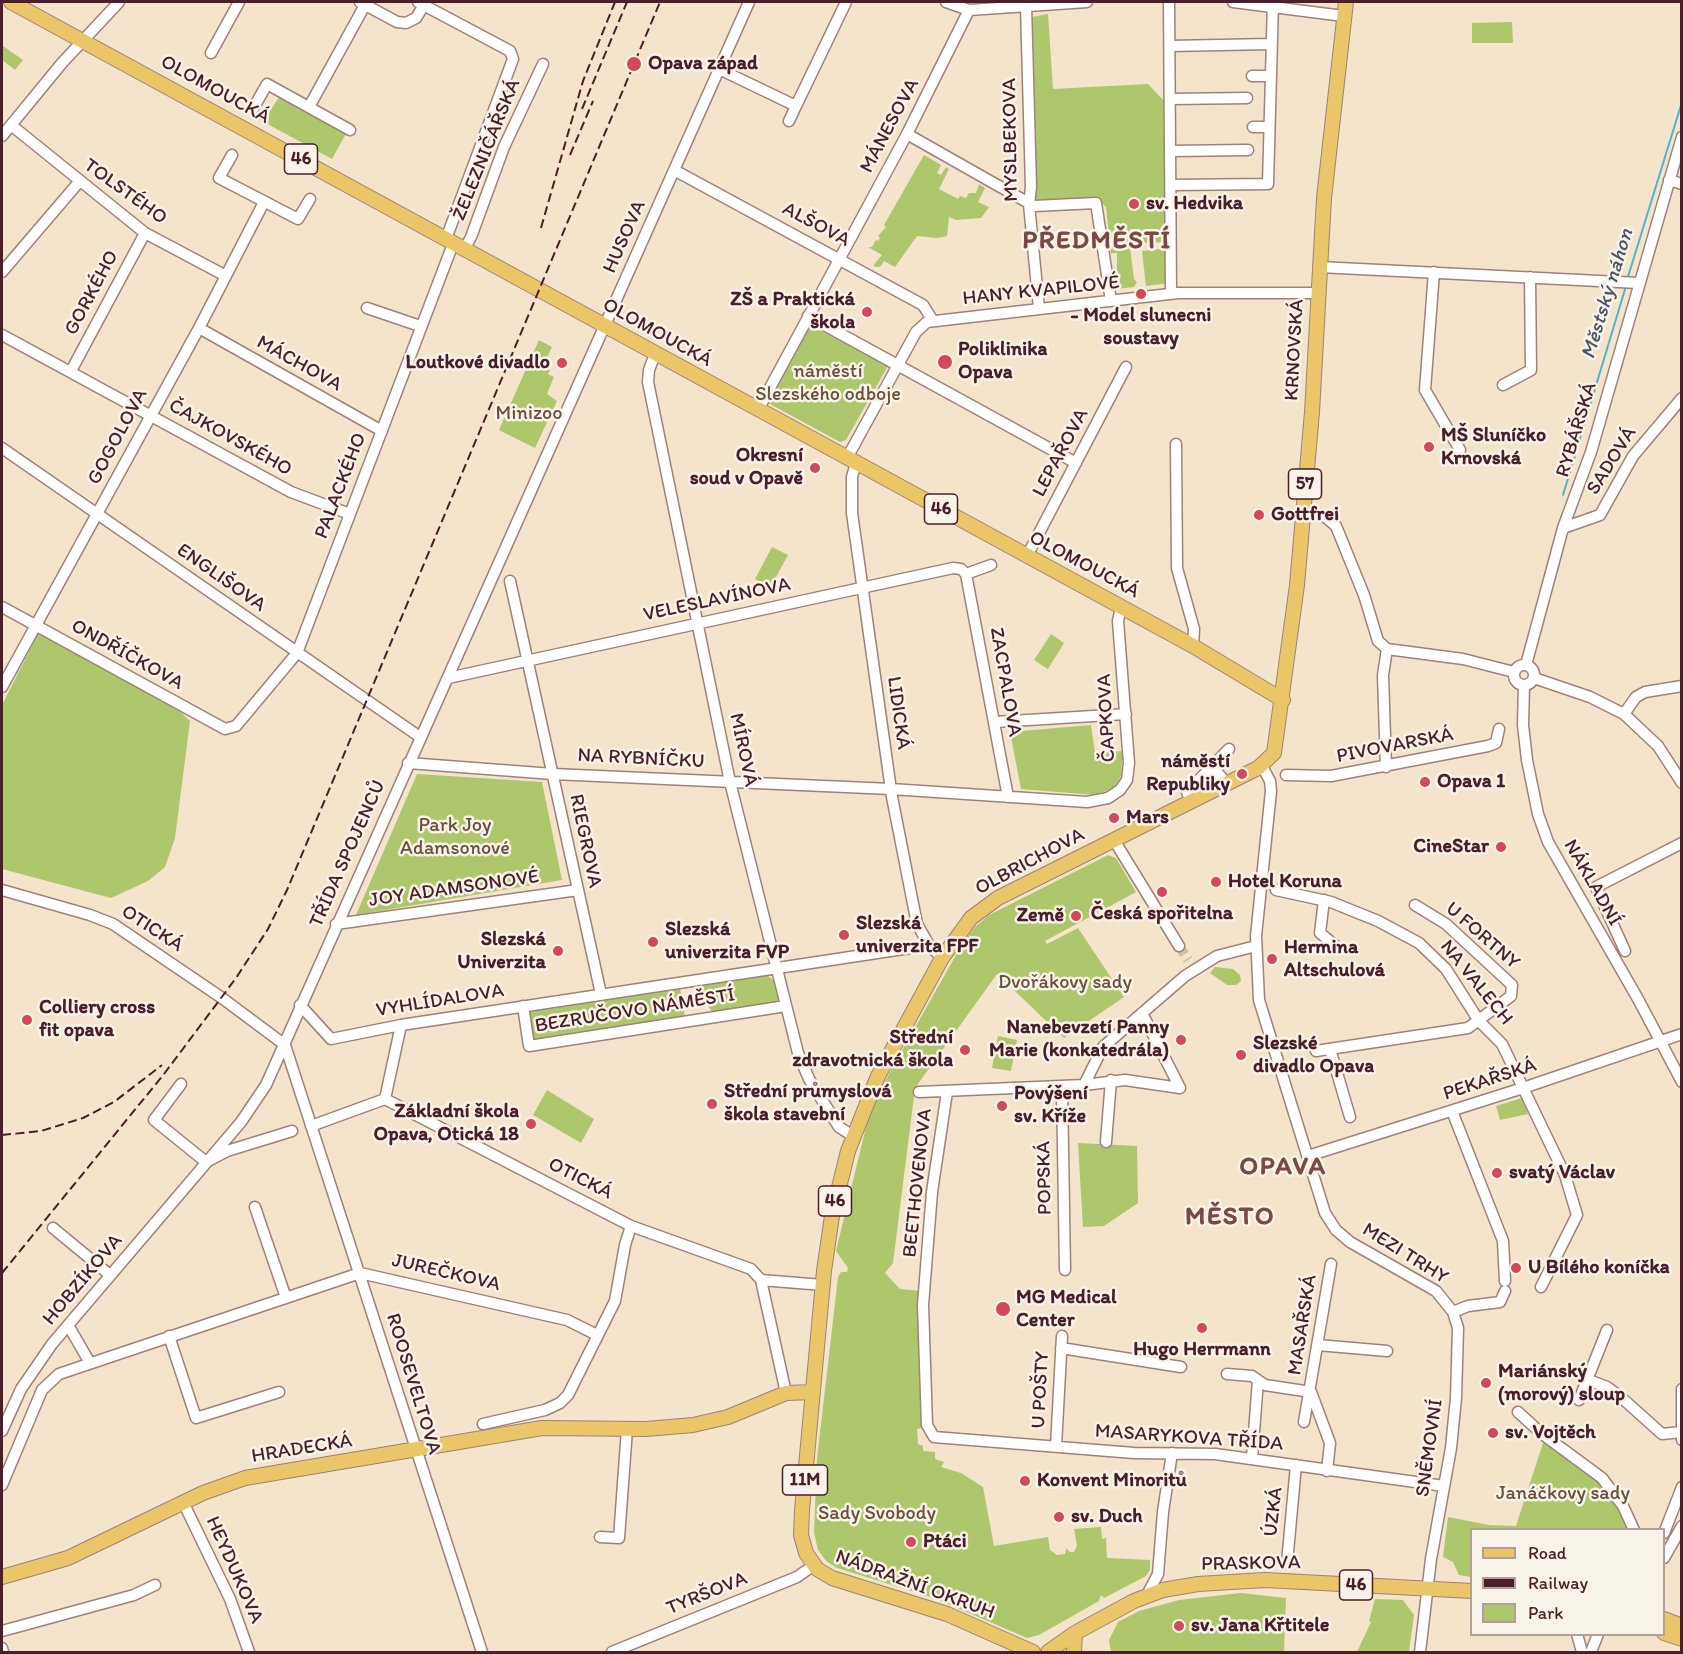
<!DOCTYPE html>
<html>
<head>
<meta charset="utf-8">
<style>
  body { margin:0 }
  #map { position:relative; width:1683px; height:1654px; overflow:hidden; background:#f3e4cb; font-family:Itim,sans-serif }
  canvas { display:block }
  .frame { position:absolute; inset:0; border:3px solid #4a1f2b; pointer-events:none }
  .legend { position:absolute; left:1470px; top:1528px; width:195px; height:108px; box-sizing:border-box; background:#f7f3e8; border:2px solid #b29e9c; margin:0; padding:8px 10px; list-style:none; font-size:18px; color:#4a1f2b }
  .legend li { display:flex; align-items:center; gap:12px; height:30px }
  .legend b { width:30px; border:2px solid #b29e9c }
</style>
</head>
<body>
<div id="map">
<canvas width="1683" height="1654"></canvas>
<div class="frame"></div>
<ul class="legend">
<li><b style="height:8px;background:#ebc669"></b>Road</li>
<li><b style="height:8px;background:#4a1f2b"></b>Railway</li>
<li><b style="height:16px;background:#afc76c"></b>Park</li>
</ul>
</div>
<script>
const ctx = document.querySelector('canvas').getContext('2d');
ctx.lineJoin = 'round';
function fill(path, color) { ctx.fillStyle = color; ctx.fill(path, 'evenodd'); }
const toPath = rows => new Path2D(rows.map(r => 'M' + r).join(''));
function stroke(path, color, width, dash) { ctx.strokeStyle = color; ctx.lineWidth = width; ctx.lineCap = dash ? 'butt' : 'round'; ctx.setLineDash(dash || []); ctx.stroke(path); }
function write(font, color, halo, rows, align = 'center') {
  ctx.font = font + ' Itim,sans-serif'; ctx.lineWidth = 5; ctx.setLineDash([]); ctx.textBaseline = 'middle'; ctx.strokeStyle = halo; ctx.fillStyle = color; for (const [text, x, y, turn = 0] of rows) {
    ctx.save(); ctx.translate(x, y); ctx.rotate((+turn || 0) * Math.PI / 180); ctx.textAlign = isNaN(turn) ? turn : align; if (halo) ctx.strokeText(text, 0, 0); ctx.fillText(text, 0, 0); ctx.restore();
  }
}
fill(toPath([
  [1048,14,1053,89,1148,84,1165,102,1166,242,1141,243,1140,229,1130,229,1130,243,1110,243,1106,207,1097,198,1035,203,1032,17],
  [1512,22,1513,43,1472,43,1472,23],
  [3,46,23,60,15,70,2,60],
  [281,94,348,130,332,159,249,114,250,110,260,115,268,114],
  [924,155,941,165,937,173,941,175,946,167,949,169,939,189,958,199,960,196,966,198,969,193,976,193,979,184,985,188,978,202,989,207,981,218,956,220,949,217,947,236,937,238,917,236,895,267,884,261,880,267,876,267,873,266,882,255,868,247,872,247,876,240,878,241,880,238,878,236,886,227,884,225],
  [1110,248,1130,248,1134,279,1137,282,1134,287,1115,289,1114,284,1120,281,1117,271,1117,253,1111,253],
  [1166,248,1170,283,1146,286,1142,251],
  [810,325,888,366,846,440,840,442,768,403],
  [539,340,552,347,543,366,550,370,548,374,554,377,547,394,557,401,535,448,499,430],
  [772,547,788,555,770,588,755,579],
  [38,634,174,706,190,721,175,838,165,867,148,881,111,898,2,869,2,705],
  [1051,634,1064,643,1048,669,1034,660],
  [1091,725,1095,753,1123,751,1121,776,1114,788,1095,795,1021,789,1010,732],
  [417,774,542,782,562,880,356,915],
  [1108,855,1116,858,1136,892,1045,941,1047,944,1078,928,1124,997,1064,1038,997,974,915,1088,893,1263,885,1273,900,1289,920,1291,922,1428,917,1429,918,1444,923,1446,923,1451,935,1452,935,1459,944,1462,941,1467,961,1473,983,1487,994,1546,1048,1537,1050,1550,1057,1555,1065,1554,1066,1548,1070,1552,1074,1552,1077,1546,1074,1529,1101,1527,1102,1539,1106,1538,1107,1558,1150,1560,1150,1570,1146,1576,1104,1598,1101,1595,1099,1601,1039,1635,1027,1638,934,1598,837,1568,827,1562,818,1550,814,1532,817,1459,838,1277,841,1272,847,1272,848,1268,836,1251,866,1127,881,1088,961,946,975,927,989,915],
  [1215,967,1233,969,1240,975,1241,981,1236,985,1227,985,1210,973],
  [767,975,774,981,779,1003,713,1013,693,986],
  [680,988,685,1017,534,1041,530,1012],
  [998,1036,1017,1040,1011,1071,992,1068],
  [547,1090,594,1119,581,1143,533,1115],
  [1522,1098,1528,1114,1500,1120,1496,1106],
  [1078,1143,1137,1146,1138,1203,1104,1226,1083,1227],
  [1544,1440,1583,1466,1602,1485,1618,1507,1627,1526,1625,1530,1472,1530,1471,1577,1459,1575,1453,1562,1443,1557,1448,1517,1489,1525,1516,1526],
  [1241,1593,1286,1598,1284,1652,1111,1652,1109,1640,1118,1622,1139,1611,1179,1600],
  [1375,1599,1403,1600,1414,1615,1409,1652,1357,1652,1371,1622,1369,1621]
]), '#afc76c');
stroke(toPath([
  [1627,280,1682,102],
  [1563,495,1626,286]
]), '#51b3d0', 2);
stroke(toPath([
  [1179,946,1188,960]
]), '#d1bdab', 10, [10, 5]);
const minor = toPath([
  [360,2,397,22,406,23,416,18,424,5],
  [418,2,510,51,513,59,446,239],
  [946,2,969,10,1087,2],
  [1169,2,1171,294],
  [1233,2,1344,16],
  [1026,6,1031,187,1029,204,1039,309],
  [1170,46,1270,44],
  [211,53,239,2],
  [719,69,796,106,846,2],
  [1252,76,1269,76],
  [1171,99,1247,98],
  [309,107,365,5],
  [253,109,267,84,350,130],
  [789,121,796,106],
  [11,125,145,233,226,276],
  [1253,127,1269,127],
  [907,134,1034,206,1096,203,1111,301],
  [2,136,62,63,119,2],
  [1171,151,1248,150],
  [232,155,219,178,298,219,310,199],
  [674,170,923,305,933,321],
  [1669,180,1682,184],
  [1171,185,1268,184,1273,2],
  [464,250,471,237,504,147,543,64],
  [1319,267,1639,283],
  [2,272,79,182],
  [1434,272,1425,390,1460,450],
  [367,308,420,326],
  [808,316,1076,463],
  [199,328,382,431],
  [2,335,291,492,350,514],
  [655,354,649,370,648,382,730,782,798,1053,809,1079,839,1127,853,1136],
  [71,371,145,233],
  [1503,385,1531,370,1530,277],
  [758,410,907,134,969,10],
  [1176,444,1177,568,1194,629,1193,646],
  [2,448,420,737],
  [847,458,916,332,927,322,1178,293,1317,293],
  [856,463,852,477,852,513,892,797,917,924,929,945,942,958],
  [1303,512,1324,516,1336,526,1364,595,1378,641,1387,649],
  [1563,528,1600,515,1633,456,1682,398],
  [1027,556,1126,367],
  [966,574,1008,797],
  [966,574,991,565],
  [510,581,601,994],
  [2,607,225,729,236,726,297,653,453,244],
  [1387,649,1463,659,1514,672],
  '1514 675a10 10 0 1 1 20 0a10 10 0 1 1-20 0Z',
  [1526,665,1563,528,1591,452,1682,137],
  [448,678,953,568,961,569,966,574],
  [1534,678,1590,697,1624,714,1658,746,1682,783],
  [1524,685,1523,725,1527,760,1538,814,1548,842,1638,999,1682,1082],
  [2,687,199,328,264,202],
  [1624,714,1636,697,1645,692,1682,686],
  [995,722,1126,714],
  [408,763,553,774,891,789,1087,802,1108,798,1120,790,1127,780,1129,763,1118,621,1121,607],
  [1212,766,1227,784],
  [1262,766,1270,781,1271,791,1256,936,1259,1000,1325,1213,1336,1230,1350,1242,1436,1291,1453,1312,1458,1328,1456,1398,1451,1448,1431,1559,1420,1652],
  [1386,767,1383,675,1387,649],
  [1286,775,1331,776,1488,746,1496,743,1499,729],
  [1190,801,1187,792,1229,749],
  [1114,840,1179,946],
  [2,890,90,915,113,924,222,998,285,1045,482,1652],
  [1276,890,1331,902,1378,921,1419,943,1446,969,1479,1021,1502,1044,1565,1175,1577,1215,1541,1287],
  [1324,900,1320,933,1337,947],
  [336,924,578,890],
  [1625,951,1596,887,1682,843],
  [300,1005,331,1039,401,1025,910,948],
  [523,1006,529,1046,786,1006],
  [1142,1013,1180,1088,1125,1080,1084,1085,1103,1047,1185,976,1217,956,1256,946],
  [1330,1049,1350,1117],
  [1316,1051,1468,1028,1511,996,1512,985,1446,924,1415,905],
  [181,1084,154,1120,206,1162,227,1151,292,1131],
  [1062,1086,1065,1270],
  [919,1092,1084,1085],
  [947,1092,932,1192,923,1305,927,1425,934,1437,1134,1453,1215,1454,1444,1486],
  [385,1099,631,1226,751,1269,761,1280],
  [1452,1111,1503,1241,1505,1281],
  [311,1126,385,1099,401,1025],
  [1106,1142,1111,1080],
  [1308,1156,1523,1088,1682,1034],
  [255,1207,286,1298],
  [53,1228,110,1275],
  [761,1280,786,1393],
  [761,1280,823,1285],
  [1453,1312,1468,1306,1500,1302,1505,1291],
  [68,1325,90,1363],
  [169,1336,196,1418,279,1392],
  [1318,1345,1387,1351],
  [1061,1348,1181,1367],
  [1227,1374,1252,1376,1265,1385,1311,1392,1330,1443,1327,1471],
  [1586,1379,1607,1387,1623,1399,1662,1434,1681,1432],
  [1682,1389,1682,1440],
  [1579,1400,1607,1330],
  [1518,1412,1541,1433,1602,1478,1623,1506,1634,1530],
  [1304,1422,1331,1264],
  [483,1424,545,1410,560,1403,568,1395,615,1301,625,1245,631,1226],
  [2,1431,21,1389,52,1344,241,1122,266,1085,749,2],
  [1056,1446,1062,1336],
  [1252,1458,1258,1380],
  [2,1485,42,1390,59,1374,360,1273,567,1320,597,1335],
  [183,1502,230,1599,249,1652],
  [1664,1533,1682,1487],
  [600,1537,619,1538,627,1429],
  [1664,1558,1682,1526],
  [1287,1563,1296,1465],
  [1147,1595,1158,1574,1163,1512,1172,1453],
  [2,1631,134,1595,155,1585],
  [1577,1634,1582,1652],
  [2,1648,3,1652],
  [612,1652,797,1577,814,1565],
  [1591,1652,1598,1634]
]);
const major = toPath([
  [11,2,1193,646,1283,700],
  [2,1577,68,1558,203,1493,245,1478,542,1428,646,1429,693,1425,728,1417,786,1393,813,1392],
  [1664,1619,1682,1626],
  [1664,1633,1682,1639],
  [1033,1652,947,1614,832,1578,817,1569,806,1553,801,1535,802,1510,824,1271,832,1216,848,1151,878,1076,942,958,971,918,998,898,1258,768,1274,753,1297,585,1312,412,1324,198,1346,2],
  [1048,1652,1075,1633,1134,1601,1163,1590,1198,1584,1265,1580,1472,1591],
  [1074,1652,1075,1633]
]);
stroke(minor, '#9e827b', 13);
stroke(major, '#9e827b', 16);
stroke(minor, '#fff', 10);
stroke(major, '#ebc669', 14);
stroke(toPath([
  [582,109,627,2],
  [570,155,593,101],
  [541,228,583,81,615,2],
  [2,1135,41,1131,83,1118,114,1102,162,1065],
  [2,1273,164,1074,236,978,268,929,287,890,660,2]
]), '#4a1f2b', 2, [9, 4.5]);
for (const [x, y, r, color] of [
  [634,64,8,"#d1495b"],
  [1134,204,6,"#d1495b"],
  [1141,294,6,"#d1495b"],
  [867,312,6,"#d1495b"],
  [945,362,8,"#d1495b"],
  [562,363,6,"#d1495b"],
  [1429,447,6,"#d1495b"],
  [815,468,6,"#d1495b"],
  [1259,515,6,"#d1495b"],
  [1242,774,6,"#d1495b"],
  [1425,782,6,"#d1495b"],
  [1114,818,6,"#d1495b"],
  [1501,847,6,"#d1495b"],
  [1216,882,6,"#d1495b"],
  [1162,892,6,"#d1495b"],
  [1076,916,6,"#d1495b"],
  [844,935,6,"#d1495b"],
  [653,942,6,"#d1495b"],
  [558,951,6,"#d1495b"],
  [1272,959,6,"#d1495b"],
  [27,1020,6,"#d1495b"],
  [1181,1040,6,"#d1495b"],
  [965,1050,6,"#d1495b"],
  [1241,1055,6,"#d1495b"],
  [712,1104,6,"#d1495b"],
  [1002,1106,6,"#d1495b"],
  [531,1124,6,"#d1495b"],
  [1497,1173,6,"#d1495b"],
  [1516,1268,6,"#d1495b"],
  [1003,1309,8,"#d1495b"],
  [1202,1328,6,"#d1495b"],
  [1486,1383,6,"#d1495b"],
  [1493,1433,6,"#d1495b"],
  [1025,1481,6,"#d1495b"],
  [1059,1517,6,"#d1495b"],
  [911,1542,6,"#d1495b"],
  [1179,1626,6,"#d1495b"]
]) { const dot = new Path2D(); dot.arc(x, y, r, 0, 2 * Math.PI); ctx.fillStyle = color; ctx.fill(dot); stroke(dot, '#f7f3e8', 2); }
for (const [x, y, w] of [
  [301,159,33],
  [1305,484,33],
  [941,509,33],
  [835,1201,33],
  [805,1480,45],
  [1356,1585,33]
]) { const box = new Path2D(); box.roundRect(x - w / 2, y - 15, w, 30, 4.5); ctx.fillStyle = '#f7f3e8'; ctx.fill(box); stroke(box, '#4a1f2b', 1.5); }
write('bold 18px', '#4a1f2b', null, [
  ["46",301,159],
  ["57",1305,484],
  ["46",941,509],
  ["46",835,1201],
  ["11M",805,1480],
  ["46",1356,1585]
]);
write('bold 20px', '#4a1f2b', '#f7f3e8', [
  ["Opava západ",648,64],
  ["sv. Hedvika",1146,204],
  ["ZŠ a Praktická",855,300,"right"],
  ["škola",855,323,"right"],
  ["- Model slunecni",1141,316,"center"],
  ["soustavy",1141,339,"center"],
  ["Poliklinika",958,350],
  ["Opava",958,373],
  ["Loutkové divadlo",550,363,"right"],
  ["MŠ Sluníčko",1441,436],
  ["Krnovská",1441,459],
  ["Okresní",803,456,"right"],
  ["soud v Opavě",803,479,"right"],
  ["Gottfrei",1271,515],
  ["náměstí",1230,762,"right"],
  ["Republiky",1230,785,"right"],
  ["Opava 1",1437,782],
  ["Mars",1126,818],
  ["CineStar",1489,847,"right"],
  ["Hotel Koruna",1228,882],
  ["Česká spořitelna",1162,914,"center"],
  ["Země",1064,916,"right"],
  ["Slezská",856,924],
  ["univerzita FPF",856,947],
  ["Slezská",665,930],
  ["univerzita FVP",665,953],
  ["Slezská",546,940,"right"],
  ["Univerzita",546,963,"right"],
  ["Hermina",1284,948],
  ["Altschulová",1284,971],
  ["Colliery cross",39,1008],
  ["fit opava",39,1031],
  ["Nanebevzetí Panny",1169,1028,"right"],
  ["Marie (konkatedrála)",1169,1051,"right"],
  ["Střední",953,1038,"right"],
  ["zdravotnická škola",953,1061,"right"],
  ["Slezské",1253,1044],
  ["divadlo Opava",1253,1067],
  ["Střední průmyslová",724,1092],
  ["škola stavební",724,1115],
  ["Povýšení",1014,1094],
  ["sv. Kříže",1014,1117],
  ["Základní škola",519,1112,"right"],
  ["Opava, Otická 18",519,1135,"right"],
  ["svatý Václav",1509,1173],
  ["U Bílého koníčka",1528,1268],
  ["MG Medical",1016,1298],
  ["Center",1016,1321],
  ["Hugo Herrmann",1202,1350,"center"],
  ["Mariánský",1498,1372],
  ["(morový) sloup",1498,1395],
  ["sv. Vojtěch",1505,1433],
  ["Konvent Minoritů",1037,1481],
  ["sv. Duch",1071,1517],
  ["Ptáci",923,1542],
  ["sv. Jana Křtitele",1191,1626]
], 'left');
write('20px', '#4a1f2b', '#f7f3e8', [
  ["OLOMOUCKÁ",215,90,29],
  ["MÁNESOVA",890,126,-62],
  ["MYSLBEKOVA",1011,140,-91],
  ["ŽELEZNIČÁŘSKÁ",487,150,-68],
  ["TOLSTÉHO",125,192,36],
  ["ALŠOVA",816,225,28],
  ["HUSOVA",625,237,-66],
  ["HANY KVAPILOVÉ",1041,291,-6],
  ["GORKÉHO",92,293,-62],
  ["OLOMOUCKÁ",657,333,29],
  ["KRNOVSKÁ",1295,350,-87],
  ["MÁCHOVA",299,364,29],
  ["RYBÁŘSKÁ",1577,430,-73],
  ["GOGOLOVA",118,437,-62],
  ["ČAJKOVSKÉHO",230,438,29],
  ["LEPAŘOVA",1061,453,-62],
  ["SADOVÁ",1612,461,-58],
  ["PALACKÉHO",341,486,-69],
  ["OLOMOUCKÁ",1084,565,28],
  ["ENGLIŠOVA",221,578,35],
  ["VELESLAVÍNOVA",717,600,-12],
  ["ONDŘÍČKOVA",127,655,29],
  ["ZACPALOVA",1005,682,80],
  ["LIDICKÁ",898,713,82],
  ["ČAPKOVA",1107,718,-93],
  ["PIVOVARSKÁ",1395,746,-11],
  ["MÍROVÁ",743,750,78],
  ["NA RYBNÍČKU",641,759,3],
  ["RIEGROVA",585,841,78],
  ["TŘÍDA SPOJENCŮ",348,854,-66],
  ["OLBRICHOVA",1030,862,-28],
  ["NÁKLADNÍ",1592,883,60],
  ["JOY ADAMSONOVÉ",454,889,-8],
  ["OTICKÁ",152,929,33],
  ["U FORTNY",1482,936,41],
  ["NA VALECH",1476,983,51],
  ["VYHLÍDALOVA",440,1001,-9],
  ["BEZRUČOVO NÁMĚSTÍ",635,1011,-9],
  ["PEKAŘSKÁ",1490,1080,-18],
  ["POPSKÁ",1045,1178,-91],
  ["OTICKÁ",580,1179,27],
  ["BEETHOVENOVA",918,1183,-84],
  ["MEZI TRHY",1405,1254,32],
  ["JUREČKOVA",446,1273,13],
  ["HOBZÍKOVA",83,1280,-50],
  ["MASAŘSKÁ",1303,1325,-81],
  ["ROOSEVELTOVA",413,1384,73],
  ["U POŠTY",1041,1390,-87],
  ["MASARYKOVA TŘÍDA",1189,1438,4],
  ["SNĚMOVNÍ",1430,1448,-82],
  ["HRADECKÁ",302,1449,-9],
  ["ÚZKÁ",1274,1512,-84],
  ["PRASKOVA",1251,1564,-1],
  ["HEYDUKOVA",234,1570,66],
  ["NÁDRAŽNÍ OKRUH",915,1585,20],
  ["TYRŠOVA",707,1594,-22]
]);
write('20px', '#68513e', '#f7f3e8', [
  ["náměstí",828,372],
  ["Slezského odboje",828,395],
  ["Minizoo",529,414],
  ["Park Joy",455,826],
  ["Adamsonové",455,849],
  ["Dvořákovy sady",1065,983],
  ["Janáčkovy sady",1563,1494],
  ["Sady Svobody",877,1514]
]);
write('italic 21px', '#4c5365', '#f7f3e8', [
  ["Městský náhon",1608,294,-73]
]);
ctx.letterSpacing = '1.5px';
write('bold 26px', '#7a4946', '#f7f3e8', [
  ["PŘEDMĚSTÍ",1097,241],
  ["OPAVA",1283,1167],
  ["MĚSTO",1230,1217]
]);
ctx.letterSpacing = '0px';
</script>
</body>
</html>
